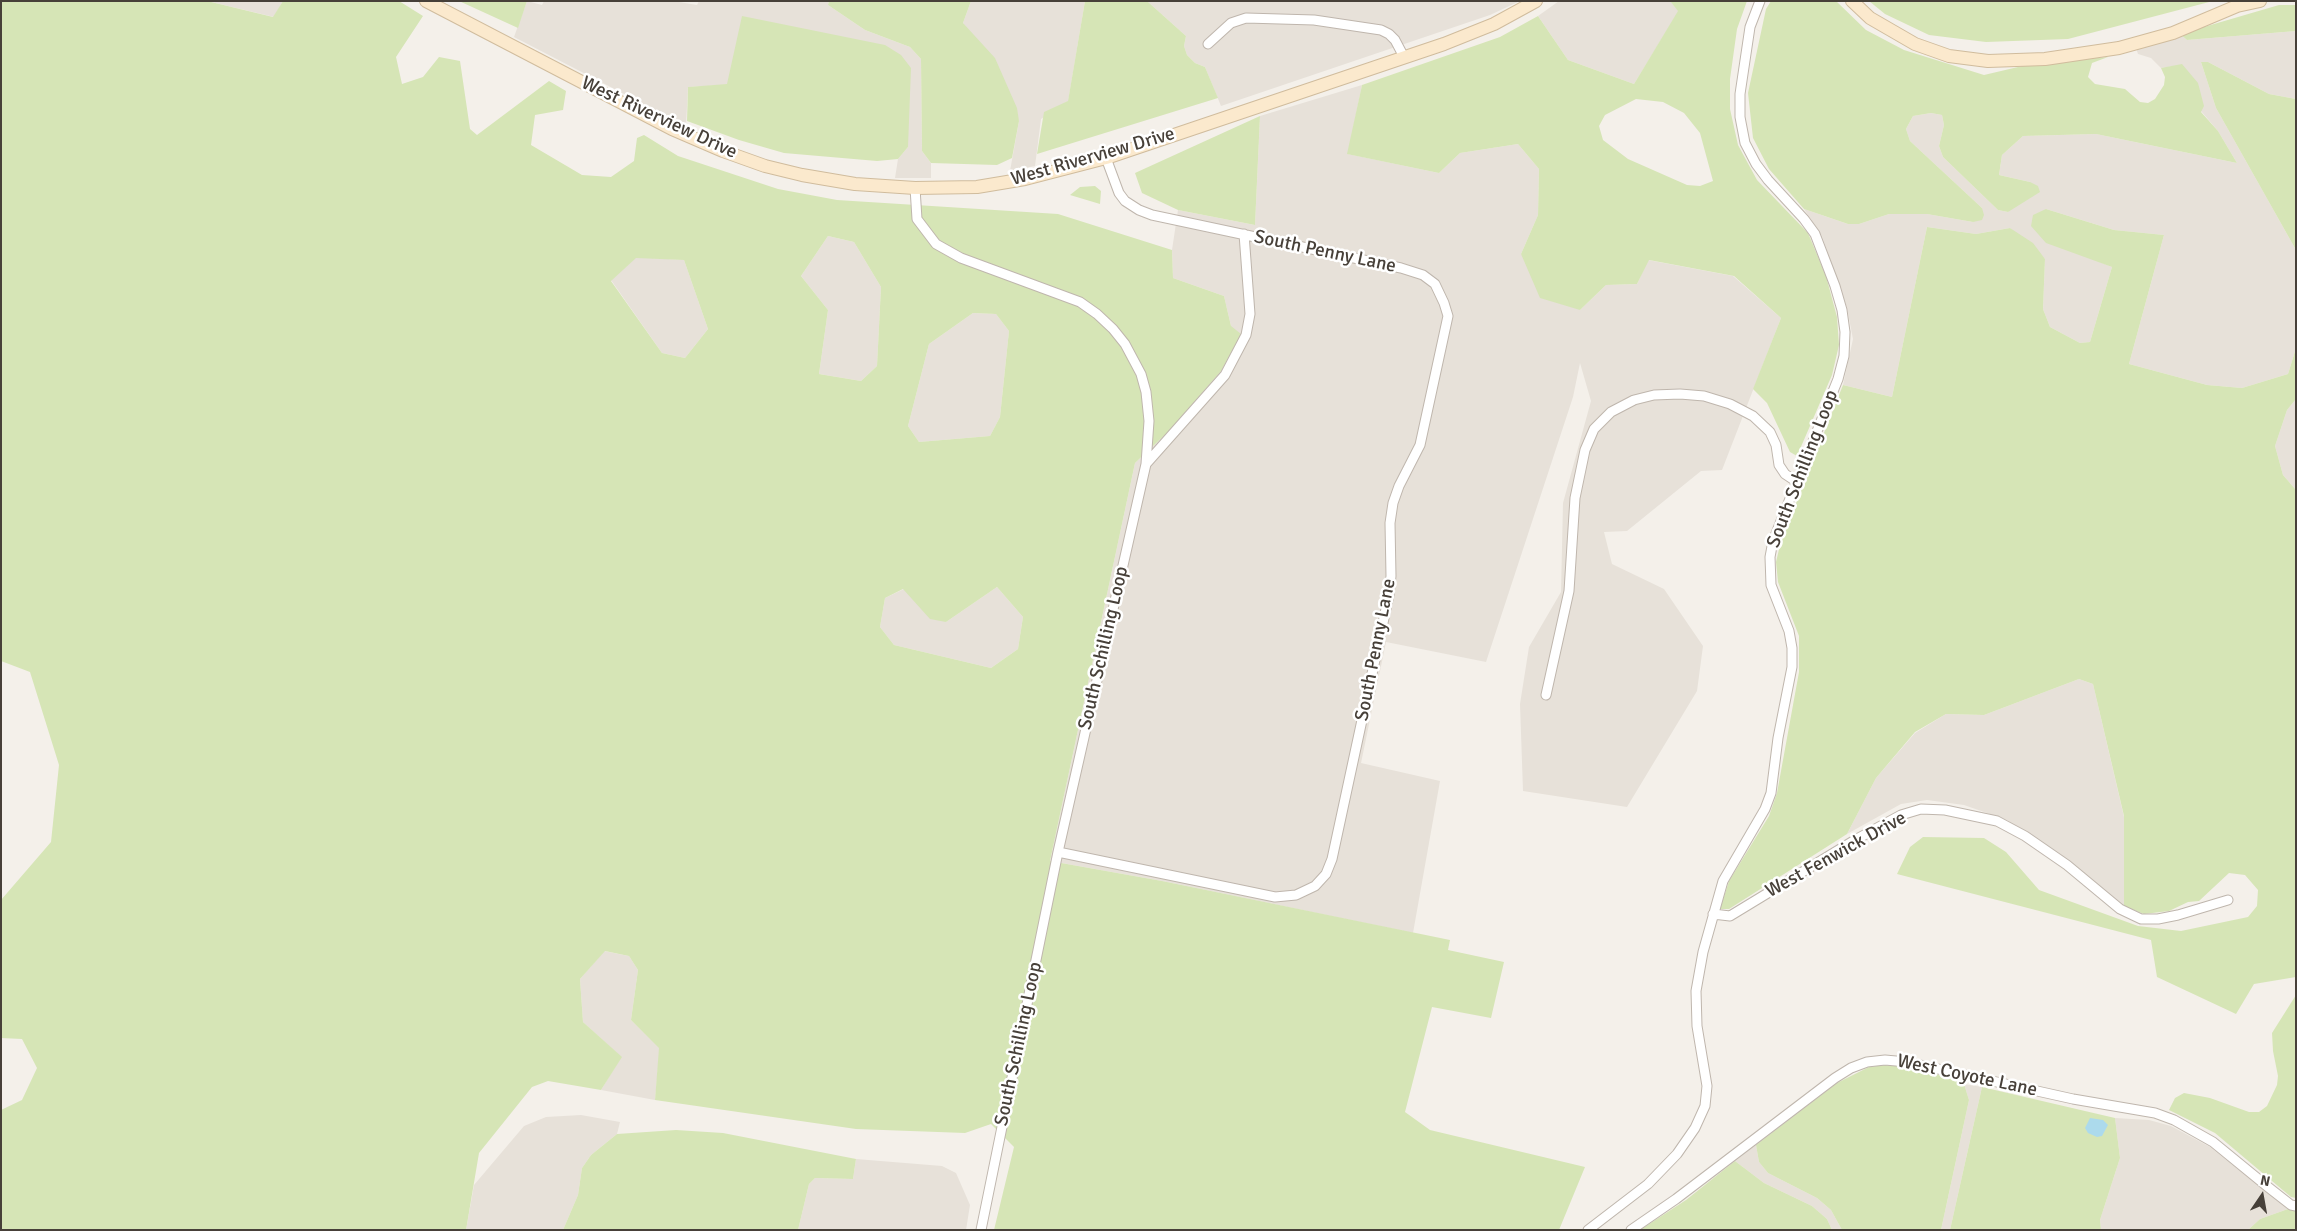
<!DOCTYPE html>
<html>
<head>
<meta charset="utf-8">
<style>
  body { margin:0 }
  #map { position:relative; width:2297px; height:1231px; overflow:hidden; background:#f4f0ea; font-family:Signika,sans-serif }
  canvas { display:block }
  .frame { position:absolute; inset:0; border:2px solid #474039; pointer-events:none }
  .north { position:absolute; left:2237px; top:1171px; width:50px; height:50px; -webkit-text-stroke:4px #fff; paint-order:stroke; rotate:12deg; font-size:14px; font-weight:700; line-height:20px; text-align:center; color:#474039 }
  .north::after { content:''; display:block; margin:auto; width:18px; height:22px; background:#474039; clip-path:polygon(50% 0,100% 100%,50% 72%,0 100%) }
</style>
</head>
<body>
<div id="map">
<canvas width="2297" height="1231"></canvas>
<div class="frame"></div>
<div class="north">N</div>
</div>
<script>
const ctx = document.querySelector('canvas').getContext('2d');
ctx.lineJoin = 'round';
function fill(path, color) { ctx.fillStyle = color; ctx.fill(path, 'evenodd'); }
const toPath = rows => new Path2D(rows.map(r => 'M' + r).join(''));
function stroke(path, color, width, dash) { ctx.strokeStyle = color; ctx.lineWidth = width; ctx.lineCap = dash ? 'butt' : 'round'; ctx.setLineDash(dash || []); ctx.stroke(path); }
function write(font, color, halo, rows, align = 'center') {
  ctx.font = font + ' Signika,sans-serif'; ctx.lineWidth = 5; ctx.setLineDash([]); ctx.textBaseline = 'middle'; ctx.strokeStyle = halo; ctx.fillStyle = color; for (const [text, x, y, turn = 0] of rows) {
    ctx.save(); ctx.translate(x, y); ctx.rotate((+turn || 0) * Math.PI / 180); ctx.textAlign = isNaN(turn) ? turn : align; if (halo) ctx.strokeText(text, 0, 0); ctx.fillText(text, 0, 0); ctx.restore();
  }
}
fill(toPath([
  [207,1,283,1,274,17],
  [527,1,542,5,544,1,673,1,697,5,699,1,829,1,828,5,865,30,910,47,921,59,922,151,931,163,931,178,895,178,898,159,908,147,727,85,688,87,686,126,514,37],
  [971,1,1085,1,1068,102,1041,119,1035,166,1010,171,1019,121,963,23],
  [1147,1,1520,1,1490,15,1221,106,1205,67,1195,63,1187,55,1184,46,1186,36],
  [1559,1,1670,1,1679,11,1634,84,1568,60,1538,16],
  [2296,31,2296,99,2269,94,2208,62,2201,62,2216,108,2296,250,2296,348,2288,374,2242,388,2207,385,2129,364,2164,235,2114,230,2046,209,2083,255,2112,267,2090,342,2080,343,2050,327,2043,309,2045,259,2010,228,1976,234,1927,227,1892,397,1843,385,1853,339,1847,308,1822,236,1804,209,1848,224,1859,224,1889,214,1927,214,1973,222,1982,208,1910,141,1906,129,1913,116,1931,113,1942,115,1944,125,1939,146,1943,157,1998,210,2008,212,2030,182,1999,175,2002,155,2023,136,2096,134,2237,163,2218,131,2201,111,2182,65,2161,68,2151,58,2138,54,2136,48,2180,34,2187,40],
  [1362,85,1348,154,1439,173,1460,153,1518,144,1539,169,1538,215,1521,254,1580,310,1606,285,1637,284,1648,260,1733,276,1781,318,1722,470,1701,471,1627,531,1604,532,1612,564,1664,589,1703,646,1697,691,1627,807,1523,791,1520,704,1529,647,1561,592,1563,503,1591,401,1580,363,1573,397,1486,662,1386,642,1361,763,1440,781,1413,933,1162,881,1050,861,1135,463,1168,432,1231,326,1224,296,1173,278,1172,250,1178,210,1255,225,1260,116],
  [828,236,854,242,881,287,877,366,861,381,819,374,828,310,801,276],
  [636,257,684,260,708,329,685,358,662,353,611,280],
  [973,313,996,314,1009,331,1000,417,990,436,919,442,908,426,929,344],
  [2296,399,2296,490,2283,475,2275,446,2287,410],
  [997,587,1023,617,1018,649,991,668,894,645,880,627,885,598,904,589,946,622],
  [2079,679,2093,684,2124,817,2124,906,2007,820,1964,805,1927,800,1901,804,1847,834,1876,778,1915,733,1946,714,1984,715],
  [604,951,629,956,638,970,631,1020,660,1048,655,1100,601,1090,621,1057,583,1022,580,979],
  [1964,1084,1982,1087,1950,1230,1941,1230,1969,1100],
  [581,1115,620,1122,617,1134,591,1155,582,1168,578,1195,563,1230,466,1230,474,1185,524,1126,546,1117],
  [2115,1118,2149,1120,2171,1126,2210,1147,2288,1209,2260,1219,2248,1230,2101,1230,2100,1220,2120,1158],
  [1756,1145,1759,1162,1768,1173,1817,1198,1831,1210,1842,1230,1832,1230,1827,1219,1812,1206,1764,1183,1735,1161],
  [856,1159,942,1166,956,1173,970,1205,966,1230,798,1230,809,1184,815,1178,853,1179]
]), '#e7e1d9');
fill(toPath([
  [1,1,207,1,273,17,283,1,399,1,423,16,396,57,402,84,423,77,439,57,460,61,470,129,477,135,549,81,566,91,563,110,535,115,531,145,582,175,611,177,634,161,637,138,644,135,678,156,778,189,837,200,1058,214,1172,250,1173,278,1224,296,1231,326,1241,334,1221,371,1168,432,1135,463,1050,861,1162,881,1450,940,1448,950,1504,962,1491,1018,1432,1007,1405,1112,1430,1130,1585,1167,1559,1230,994,1230,1014,1147,991,1124,965,1133,856,1129,655,1100,659,1048,631,1020,638,970,629,956,605,951,580,979,583,1022,622,1057,601,1090,548,1081,532,1087,479,1153,466,1230,1,1230,1,1110,22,1100,37,1068,22,1039,1,1038,1,900,51,842,59,765,30,672,1,661],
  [828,236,854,242,881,287,877,366,861,381,819,374,828,310,801,276],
  [636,258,684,260,708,329,685,358,662,353,611,281],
  [973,313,996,314,1009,331,1000,417,990,436,919,442,908,426,929,344],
  [997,587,1023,617,1018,649,991,668,894,645,880,627,885,598,903,589,930,619,946,622],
  [459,1,527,1,518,28],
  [829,1,971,1,963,23,995,58,1017,108,1019,121,1012,158,997,165,931,163,922,151,921,59,910,47,865,30,828,5],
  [1085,1,1147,1,1186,36,1184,46,1187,55,1195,63,1205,67,1218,98,1037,154,1044,112,1068,101],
  [1670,1,1747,1,1737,29,1730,79,1730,109,1738,145,1757,180,1808,233,1826,276,1837,317,1839,345,1832,375,1797,456,1790,452,1767,403,1753,389,1781,318,1734,276,1649,260,1637,284,1606,285,1580,310,1540,298,1521,254,1538,215,1539,169,1518,144,1460,153,1439,173,1347,154,1362,85,1500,37,1538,16,1568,60,1634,84,1678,11],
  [1636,99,1663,102,1684,113,1700,133,1713,181,1700,186,1687,185,1628,159,1603,140,1599,126,1605,115],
  [1771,1,1836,1,1866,30,1904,50,1984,75,2035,63,2108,57,2092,63,2088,77,2095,84,2125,89,2140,102,2148,103,2155,99,2164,85,2165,77,2161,68,2182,64,2198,83,2204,106,2201,112,2218,131,2237,163,2096,134,2023,136,2002,155,1999,175,2030,182,2038,186,2040,192,2008,212,1998,210,1943,157,1939,146,1944,125,1942,115,1931,113,1913,116,1906,129,1910,141,1982,208,1984,215,1982,220,1973,222,1927,214,1889,214,1859,224,1848,224,1804,209,1769,169,1753,138,1748,93,1766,9],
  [1869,1,2213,1,2068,39,1986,42,1929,35,1885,14],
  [2279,5,2296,5,2296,31,2187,40,2180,34],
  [742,16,885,45,901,55,911,68,908,147,898,159,877,161,784,153,739,140,687,121,688,87,727,84],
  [2201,62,2208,62,2269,94,2296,99,2296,250,2216,108],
  [1260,116,1255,225,1178,210,1142,193,1135,173],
  [1095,186,1101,191,1100,204,1070,195,1080,187],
  [2046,209,2114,230,2164,235,2129,364,2207,385,2242,388,2288,374,2296,348,2296,399,2287,410,2275,446,2283,475,2296,490,2296,977,2254,984,2236,1014,2157,977,2151,940,1897,874,1910,847,1923,837,1984,838,2006,852,2039,890,2138,926,2181,931,2248,917,2257,906,2258,890,2245,875,2229,873,2199,901,2188,902,2169,911,2144,914,2124,906,2124,816,2093,684,2079,679,1984,715,1946,714,1915,732,1876,778,1847,834,1729,909,1720,909,1729,881,1769,816,1777,793,1799,672,1799,636,1778,582,1776,562,1781,541,1843,385,1892,397,1927,227,1976,234,2010,228,2033,243,2045,259,2043,309,2050,327,2080,343,2090,342,2112,267,2046,243,2031,226,2033,215],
  [2296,995,2296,1198,2291,1197,2215,1133,2169,1110,2175,1098,2184,1093,2210,1098,2249,1112,2259,1112,2267,1106,2277,1085,2278,1076,2273,1051,2272,1033],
  [1885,1065,1905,1067,1961,1080,1964,1084,1969,1100,1941,1230,1842,1230,1831,1210,1817,1198,1768,1173,1759,1162,1756,1145,1837,1083,1869,1067],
  [1982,1087,2115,1118,2120,1158,2100,1220,2101,1230,1950,1230],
  [676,1130,723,1133,856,1159,853,1179,815,1178,809,1184,798,1230,563,1230,578,1195,582,1168,591,1155,617,1134],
  [1735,1161,1764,1183,1812,1206,1827,1219,1832,1230,1640,1230,1686,1200],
  [2288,1209,2296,1211,2296,1230,2248,1230,2260,1219]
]), '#d6e5b6');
fill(toPath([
  [2090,1118,2103,1120,2108,1125,2102,1136,2097,1137,2088,1133,2085,1128]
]), '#acdaec');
const street = toPath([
  [1208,44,1231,23,1246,18,1314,20,1381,30,1389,34,1395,40,1404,57],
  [915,188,917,219,936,244,961,258,1080,302,1097,314,1113,329,1125,344,1141,374,1146,392,1149,421,1146,464,1058,852,981,1230],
  [1146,464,1225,375,1246,335,1250,314,1244,234],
  [1546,695,1569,591,1575,498,1585,450,1594,429,1611,412,1634,400,1654,395,1680,394,1704,396,1730,404,1753,416,1770,432,1776,445,1779,465,1785,474,1797,482],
  [1058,852,1275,897,1296,895,1315,886,1326,874,1332,859,1389,595,1391,576,1390,523,1393,503,1399,486,1420,445,1448,316,1444,303,1435,284,1423,275,1401,268,1152,215,1139,210,1125,201,1119,193,1106,158],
  [1713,914,1730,916,1855,840,1901,815,1921,809,1945,810,1997,821,2025,836,2067,865,2120,909,2141,919,2158,919,2178,915,2228,900],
  [1588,1230,1648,1184,1677,1154,1695,1128,1705,1106,1707,1086,1697,1026,1696,991,1703,952,1723,881,1765,809,1771,793,1778,738,1792,667,1792,648,1789,631,1771,585,1770,557,1773,541,1838,379,1844,356,1845,332,1842,310,1835,286,1815,234,1804,219,1768,180,1756,164,1745,143,1740,117,1740,94,1750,27,1760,1],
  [1631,1230,1676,1199,1835,1078,1851,1068,1867,1062,1885,1060,1907,1062,2073,1099,2155,1113,2174,1120,2213,1142,2268,1187,2291,1205,2296,1206]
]);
const secondary = toPath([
  [426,1,672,129,723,151,765,166,802,175,855,184,915,188,977,187,1025,179,1106,158,1444,44,1494,24,1536,1],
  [1852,1,1870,18,1915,44,1949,56,1988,61,2045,59,2119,48,2173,33,2237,6,2260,1]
]);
stroke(street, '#bfb6ad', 11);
stroke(secondary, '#d0bc9d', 14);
stroke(street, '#fff', 9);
stroke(secondary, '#fbe9cd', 12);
write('19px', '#474039', '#fff', [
  ["West Riverview Drive",659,118,25],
  ["West Riverview Drive",1093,157,-16],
  ["South Penny Lane",1325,252,12],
  ["South Schilling Loop",1803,469,-69],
  ["South Schilling Loop",1104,648,-77],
  ["South Penny Lane",1376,650,-79],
  ["West Fenwick Drive",1836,855,-29],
  ["South Schilling Loop",1019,1044,-78],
  ["West Coyote Lane",1967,1076,12]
]);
</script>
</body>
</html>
